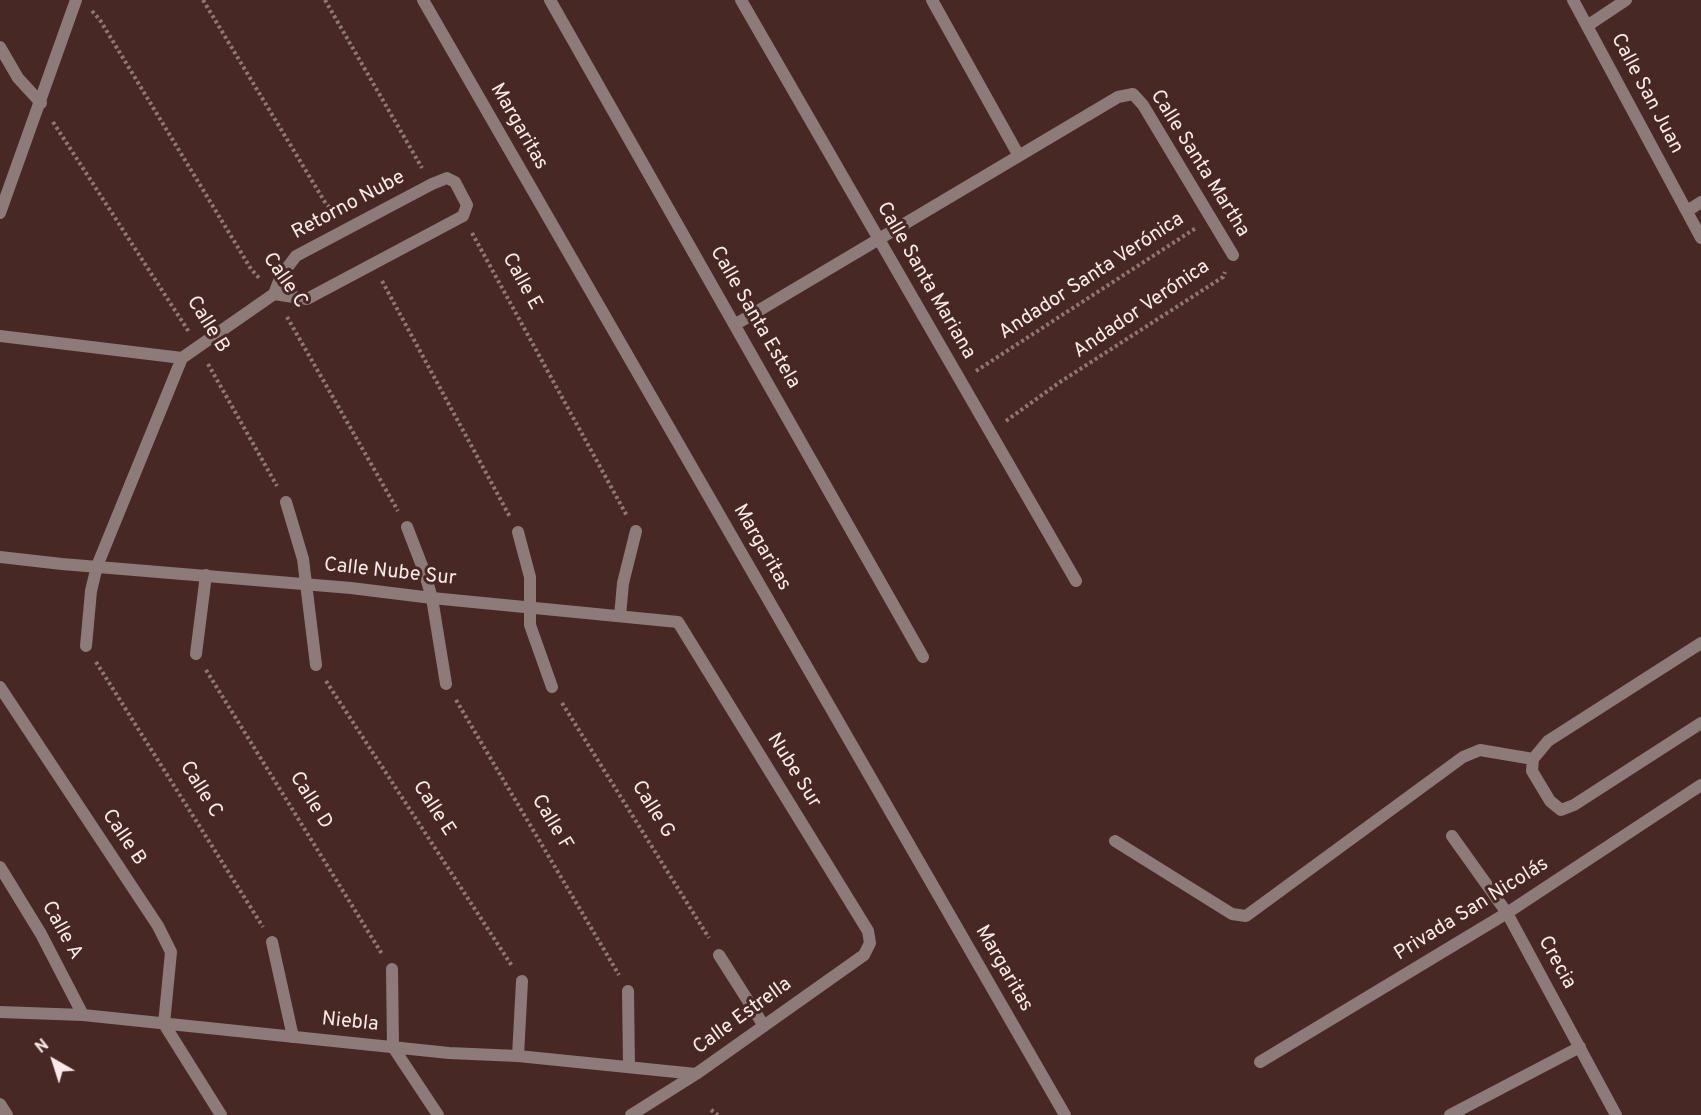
<!DOCTYPE html>
<html>
<head>
<meta charset="utf-8">
<style>
  body { margin:0 }
  #map { position:relative; width:1701px; height:1115px; overflow:hidden; background:#472825; font-family:Overpass,sans-serif }
  canvas { display:block }
  .north { position:absolute; left:24px; top:1031px; width:60px; height:60px; -webkit-text-stroke:4px #472825; paint-order:stroke; rotate:321deg; font-size:16px; font-weight:700; line-height:24px; text-align:center; color:#fdebe9 }
  .north::after { content:''; display:block; margin:auto; width:21px; height:27px; background:#fdebe9; clip-path:polygon(50% 0,100% 100%,50% 72%,0 100%) }
</style>
</head>
<body>
<div id="map">
<canvas width="1701" height="1115"></canvas>
<div class="north">N</div>
</div>
<script>
const ctx = document.querySelector('canvas').getContext('2d');
ctx.lineJoin = 'round';
const toPath = rows => new Path2D(rows.map(r => 'M' + r).join(''));
function stroke(path, color, width, dash) { ctx.strokeStyle = color; ctx.lineWidth = width; ctx.lineCap = dash ? 'butt' : 'round'; ctx.setLineDash(dash || []); ctx.stroke(path); }
function write(font, color, halo, rows, align = 'center') {
  ctx.font = font + ' Overpass,sans-serif'; ctx.lineWidth = 6; ctx.setLineDash([]); ctx.textBaseline = 'middle'; ctx.strokeStyle = halo; ctx.fillStyle = color; for (const [text, x, y, turn = 0] of rows) {
    ctx.save(); ctx.translate(x, y); ctx.rotate((+turn || 0) * Math.PI / 180); ctx.textAlign = isNaN(turn) ? turn : align; if (halo) ctx.strokeText(text, 0, 0); ctx.fillText(text, 0, 0); ctx.restore();
  }
}
stroke(toPath([
  [203,0,326,204,335,213],
  [325,0,422,168],
  [92,11,100,20,251,269,260,279],
  [53,122,189,332],
  [472,233,627,516],
  [382,281,510,517],
  [287,317,398,511],
  [208,364,277,486],
  [976,371,1196,228],
  [1006,421,1060,382,1223,277,1225,272],
  [96,662,263,927],
  [206,670,382,954],
  [326,681,512,966],
  [456,700,619,975],
  [562,703,709,938],
  [711,1110,718,1115]
]), '#907674', 4, [3, 3]);
stroke(toPath([
  [0,47,18,78,41,103],
  [286,502,303,559,316,665],
  [407,527,424,571,432,598,446,684],
  [518,532,530,577,530,625,552,687],
  [620,616,623,583,636,531],
  [1701,643,1548,741,1533,759,1532,771,1550,801,1561,810,1574,805,1701,723],
  [86,646,91,591,97,566],
  [196,654,206,575],
  [1115,841,1232,914,1246,916,1463,757,1480,750,1533,759],
  [272,942,293,1037],
  [719,955,764,1026],
  [392,969,393,1047],
  [628,991,629,1067],
  [518,1056,522,981]
]), '#8c7b79', 12);
stroke(toPath([
  [423,0,1065,1115],
  [550,0,923,657],
  [741,0,1076,581],
  [932,0,1019,156],
  [1573,0,1701,238],
  [1587,26,1626,0],
  [1687,211,1701,202],
  [0,213,76,0],
  [736,324,1118,97,1133,94,1143,105,1233,255],
  [0,336,182,358],
  [182,358,274,294,281,276,296,256,432,184,447,178,455,182,467,205,463,216,307,299,274,294],
  [0,557,62,564,351,588,432,598,678,622,868,931,870,943,864,955,696,1074,631,1115],
  [97,566,182,358],
  [0,687,158,926,171,952,164,1024,221,1115],
  [1452,836,1507,913,1616,1115],
  [0,867,41,934,83,1015],
  [0,1012,83,1015,449,1053,518,1056,696,1074],
  [393,1047,438,1115],
  [1260,1062,1507,913,1701,785],
  [0,1104,7,1115],
  [1450,1115,1580,1047]
]), '#8c7b79', 12);
write('20px', '#fdebe9', '#472825', [
  ["Calle San Juan",1646,94,62],
  ["Margaritas",518,127,60],
  ["Calle Santa Martha",1199,164,58],
  ["Retorno Nube",349,206,-28],
  ["Andador Santa Verónica",1092,277,-33],
  ["Calle C",284,281,55],
  ["Calle Santa Mariana",925,281,60],
  ["Calle E",521,282,61],
  ["Andador Verónica",1142,310,-34],
  ["Calle Santa Estela",754,318,60],
  ["Calle B",207,325,58],
  ["Margaritas",761,548,60],
  ["Calle Nube Sur",390,573,6],
  ["Nube Sur",793,771,58],
  ["Calle C",200,790,58],
  ["Calle D",310,801,58],
  ["Calle E",433,809,57],
  ["Calle G",652,810,58],
  ["Calle F",551,823,59],
  ["Calle B",123,838,56],
  ["Privada San Nicolás",1472,910,-32],
  ["Calle A",61,931,61],
  ["Crecia",1556,963,61],
  ["Margaritas",1003,969,60],
  ["Calle Estrella",743,1017,-36],
  ["Niebla",350,1023,6]
]);
</script>
</body>
</html>
